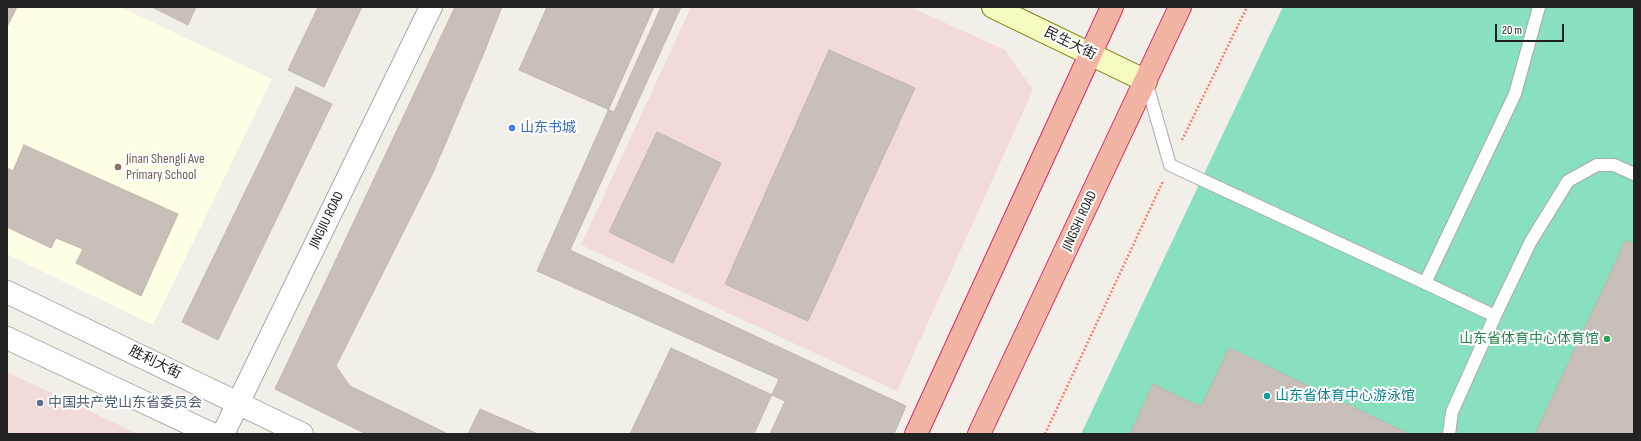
<!DOCTYPE html>
<html>
<head>
<meta charset="utf-8">
<style>
  body { margin:0 }
  #map { position:relative; width:1641px; height:441px; overflow:hidden; background:#f2efe9; font-family:"Sofia Sans Condensed",sans-serif }
  canvas { display:block }
  .frame { position:absolute; inset:0; border:8px solid #222; pointer-events:none }
  .scale { position:absolute; left:1495px; top:24px; width:69px; height:18px; box-sizing:border-box; border:2px solid #222; border-top:0; padding-left:5px; font-size:12px; line-height:14px; white-space:nowrap; color:#222; -webkit-text-stroke:3px #fff; paint-order:stroke }
</style>
</head>
<body>
<div id="map">
<canvas width="1641" height="441"></canvas>
<div class="frame"></div>
<div class="scale">20 m</div>
</div>
<script>
const ctx = document.querySelector('canvas').getContext('2d');
ctx.lineJoin = 'round';
function fill(path, color) { ctx.fillStyle = color; ctx.fill(path, 'evenodd'); }
const toPath = rows => new Path2D(rows.map(r => 'M' + r).join(''));
function stroke(path, color, width, dash) { ctx.strokeStyle = color; ctx.lineWidth = width; ctx.lineCap = dash ? 'butt' : 'round'; ctx.setLineDash(dash || []); ctx.stroke(path); }
function write(font, color, halo, rows, align = 'center') {
  ctx.font = font + ' "Sofia Sans Condensed","Noto Sans SC",sans-serif'; ctx.lineWidth = 4; ctx.setLineDash([]); ctx.textBaseline = 'middle'; ctx.strokeStyle = halo; ctx.fillStyle = color; for (const [text, x, y, turn = 0] of rows) {
    ctx.save(); ctx.translate(x, y); ctx.rotate((+turn || 0) * Math.PI / 180); ctx.textAlign = isNaN(turn) ? turn : align; if (halo) ctx.strokeText(text, 0, 0); ctx.fillText(text, 0, 0); ctx.restore();
  }
}
fill(toPath([
  [691,7,910,7,1005,50,1033,90,897,391,581,245],
  [7,372,138,434,7,434]
]), '#f2dad9');
fill(toPath([
  [7,7,120,7,272,79,153,325,7,254]
]), '#ffffe5');
fill(toPath([
  [1283,7,1634,7,1634,434,1081,434]
]), '#88e0be');
const building = toPath([
  [7,7,17,7,7,27,7,7],
  [152,7,196,7,188,25,152,7],
  [318,7,362,7,324,87,288,70,318,7],
  [455,7,681,7,570,250,906,406,894,434,366,434,275,389,455,7],
  [502,7,654,7,537,271,779,379,754,434,538,434,480,409,468,434,448,434,350,386,336,366,432,175,483,55,502,7],
  [547,7,661,7,614,112,519,70,547,7],
  [829,50,915,88,808,321,725,284,829,50],
  [296,87,332,104,218,340,182,322,296,87],
  [657,132,721,163,673,263,609,232,657,132],
  [24,145,178,214,141,296,76,263,83,249,56,238,51,248,7,227,7,168,13,171,24,145],
  [1626,240,1634,244,1634,434,1535,434,1626,240],
  [671,348,785,401,770,434,630,434,671,348],
  [1229,348,1409,434,1130,434,1153,384,1201,407,1229,348]
]);
fill(building, '#c7bfb8');
stroke(building, '#c4b6ab', 1);
const service = toPath([
  [1146,81,1170,165,1425,283,1515,94,1539,7],
  [1425,283,1495,316],
  [1449,434,1452,412,1495,316,1531,241,1568,181,1597,165,1614,165,1634,174]
]);
const tertiary = toPath([
  [7,292,302,434],
  [7,338,212,434],
  [223,434,431,7]
]);
const secondary = toPath([
  [993,7,1146,81]
]);
const trunk = toPath([
  [916,434,1112,7],
  [979,434,1180,7]
]);
stroke(service, '#a9a9a9', 14);
stroke(tertiary, '#a9a9a9', 24);
stroke(secondary, '#707d05', 24);
stroke(trunk, '#dc2a67', 24);
stroke(toPath([
  [1182,140,1247,7],
  [1045,434,1163,181]
]), '#fa8072', 2.5, [2, 2]);
stroke(service, '#fff', 12);
stroke(tertiary, '#fff', 22);
stroke(secondary, '#f7fabf', 22);
stroke(trunk, '#f2b4a3', 22);
for (const [x, y, r, color] of [
  [512,128,4,"#3f7fe0"],
  [118,167,4,"#8d6e63"],
  [1607,339,4,"#2e9e5b"],
  [1267,396,4,"#0f9aa8"],
  [40,403,4,"#5c6f8a"]
]) { const dot = new Path2D(); dot.arc(x, y, r, 0, 2 * Math.PI); ctx.fillStyle = color; ctx.fill(dot); stroke(dot, '#fff', 1.5); }
write('14px', '#222', '#fff', [
  ["民生大街",1070,44,26],
  ["JINGJIU ROAD",327,220,-64],
  ["JINGSHI ROAD",1080,221,-65],
  ["胜利大街",155,363,26]
]);
write('14px', '#366cbe', '#fff', [
  ["山东书城",520,128]
], 'left');
write('14px', '#785e54', '#fff', [
  ["Jinan Shengli Ave",126,159],
  ["Primary School",126,175]
], 'left');
write('14px', '#27864d', '#fff', [
  ["山东省体育中心体育馆",1599,339]
], 'right');
write('14px', '#0d838f', '#fff', [
  ["山东省体育中心游泳馆",1275,396]
], 'left');
write('14px', '#4e5e75', '#fff', [
  ["中国共产党山东省委员会",48,403]
], 'left');
</script>
</body>
</html>
